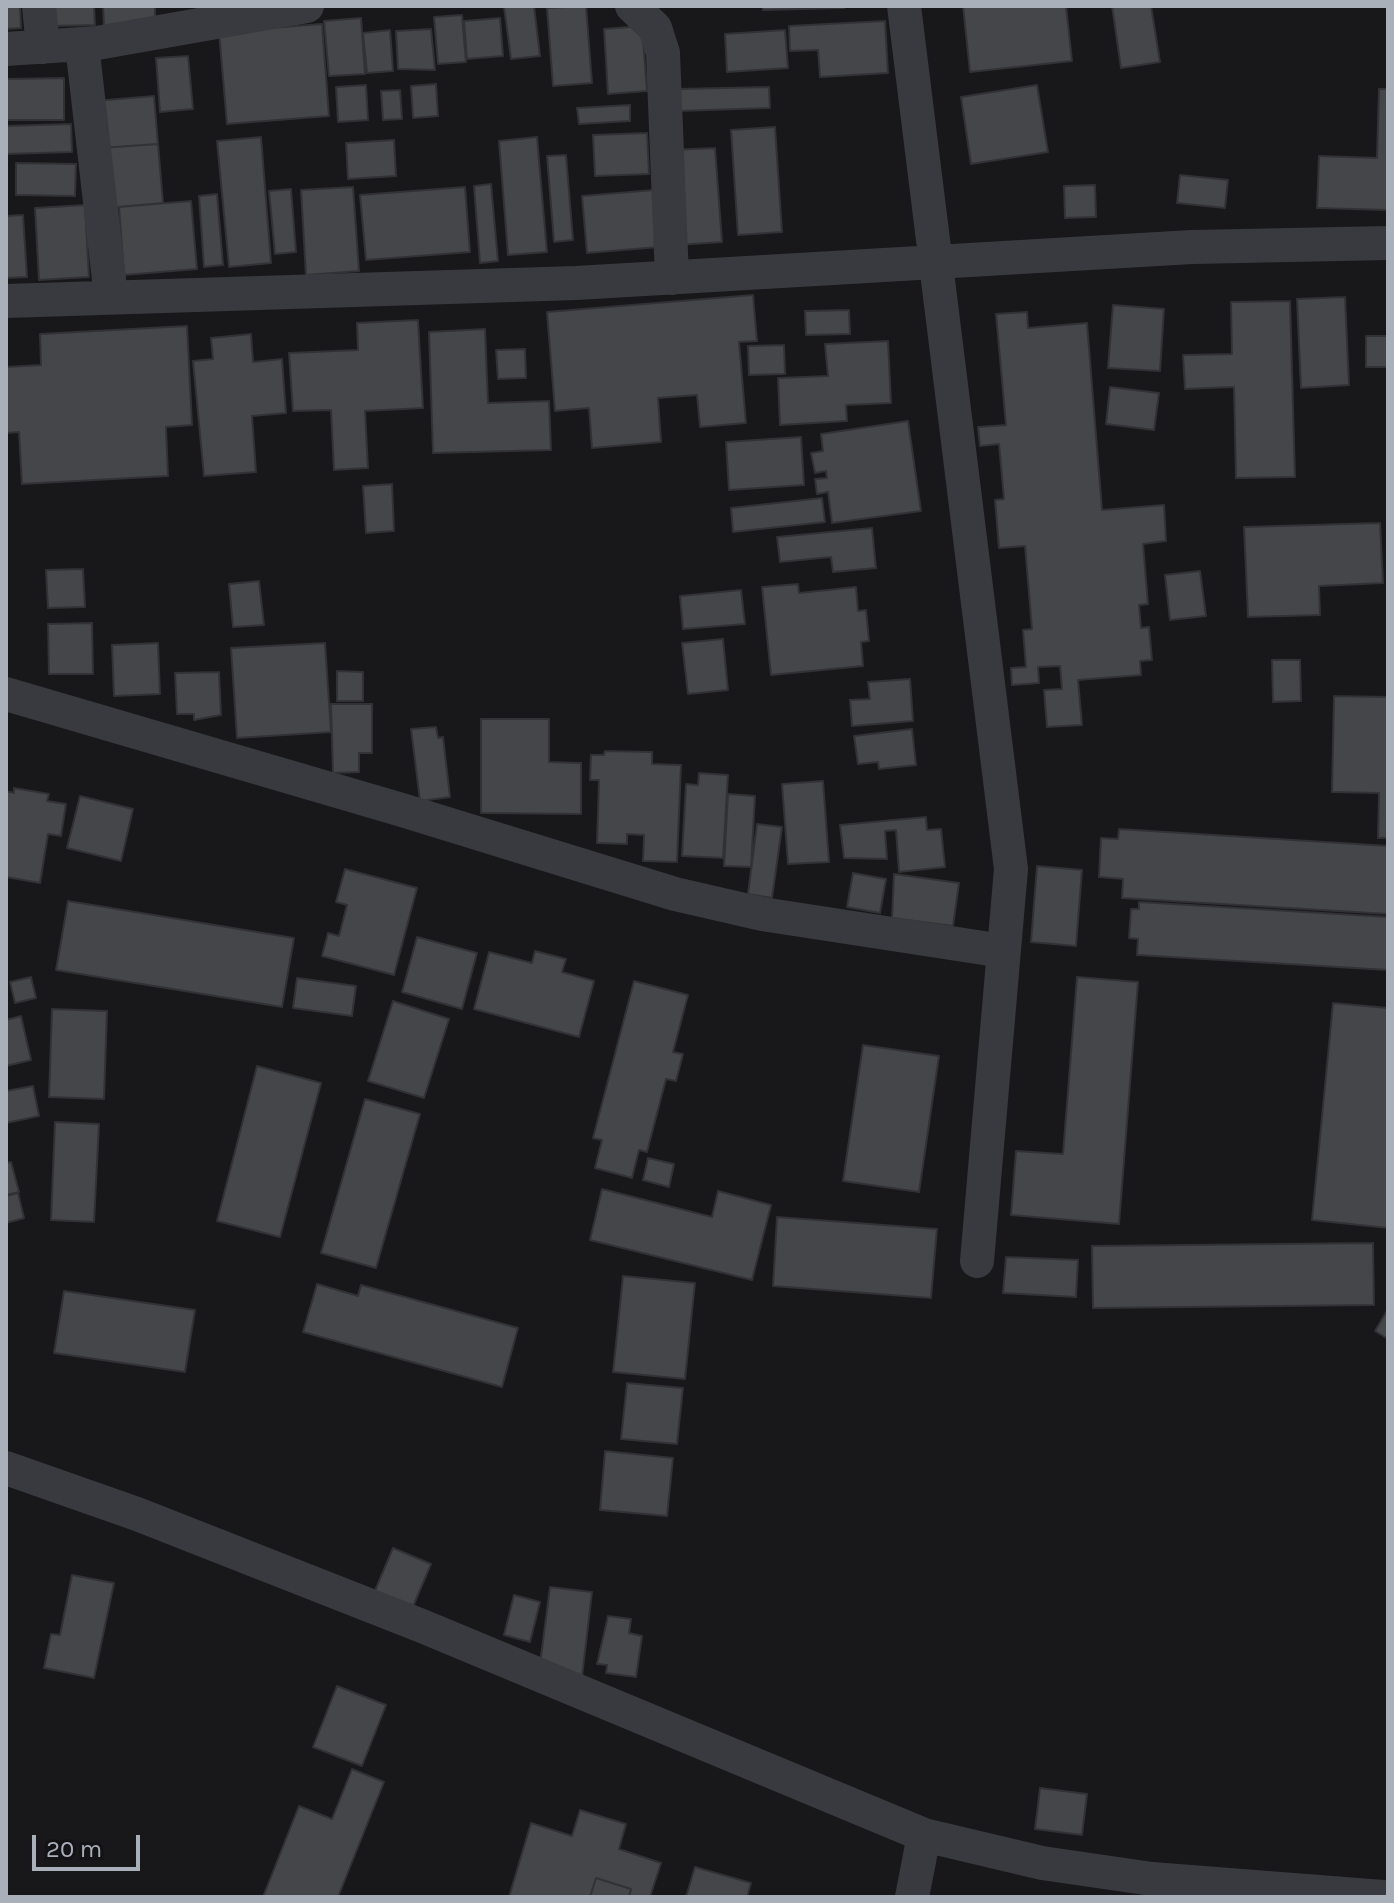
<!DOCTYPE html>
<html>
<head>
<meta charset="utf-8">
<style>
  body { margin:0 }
  #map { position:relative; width:1394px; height:1903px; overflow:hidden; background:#18181a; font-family:Karla,sans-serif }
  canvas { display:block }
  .frame { position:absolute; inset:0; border:8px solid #aab0ba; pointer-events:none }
  .scale { position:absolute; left:32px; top:1835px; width:108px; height:36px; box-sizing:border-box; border:4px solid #aab0ba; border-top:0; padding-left:10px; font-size:24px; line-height:28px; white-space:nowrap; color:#aab0ba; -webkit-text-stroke:6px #131315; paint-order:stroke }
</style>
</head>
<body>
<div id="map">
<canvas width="1394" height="1903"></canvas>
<div class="frame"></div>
<div class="scale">20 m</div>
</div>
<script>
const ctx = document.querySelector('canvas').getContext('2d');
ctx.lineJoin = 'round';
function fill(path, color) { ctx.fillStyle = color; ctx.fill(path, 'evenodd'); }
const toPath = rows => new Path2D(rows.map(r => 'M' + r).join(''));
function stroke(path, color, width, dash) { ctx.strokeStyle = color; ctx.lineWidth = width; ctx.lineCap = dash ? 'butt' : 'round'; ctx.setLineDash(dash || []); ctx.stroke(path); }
const building = toPath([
  [6,6,20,6,21,28,6,29,6,6],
  [53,6,94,6,95,25,54,26,53,6],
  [103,6,155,6,155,24,104,26,103,6],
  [534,6,540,56,511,59,504,7,534,6],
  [586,6,592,83,553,86,547,8,586,6],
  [763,6,844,6,844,8,763,10,763,6],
  [963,6,1066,6,1072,61,970,72,963,6],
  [1112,6,1151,6,1160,62,1121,68,1112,6],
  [462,15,466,62,438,64,434,17,462,15],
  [361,18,365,74,329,76,324,21,361,18],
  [500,18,503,56,467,59,464,21,500,18],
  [885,21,888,73,820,77,818,50,790,51,789,26,885,21],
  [322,24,329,116,227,124,219,32,322,24],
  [642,26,647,91,608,94,604,29,642,26],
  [431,29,435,70,398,69,396,31,431,29],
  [390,30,393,71,367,73,363,33,390,30],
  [785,30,788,68,727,72,725,34,785,30],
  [188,56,193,109,160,112,156,58,188,56],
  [64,78,64,120,6,120,6,79,64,78],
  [436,84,438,116,413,118,411,86,436,84],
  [366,85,368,120,338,122,336,87,366,85],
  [1037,85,1048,152,971,164,961,97,1037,85],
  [769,87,770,108,678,111,678,89,769,87],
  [1379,89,1388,89,1388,210,1317,208,1319,156,1377,158,1379,89],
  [400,90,402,119,383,120,381,91,400,90],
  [154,96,158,144,100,148,95,101,154,96],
  [630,105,630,121,579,124,577,108,630,105],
  [71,124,72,152,6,154,6,126,71,124],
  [775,127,782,232,738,235,731,130,775,127],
  [647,133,649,174,595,176,593,135,647,133],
  [261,137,271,263,229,267,217,141,261,137],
  [537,137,547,252,508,255,499,141,537,137],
  [394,140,396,176,348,179,346,143,394,140],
  [158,144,163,203,106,208,100,148,158,144],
  [715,148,722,242,677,245,671,150,715,148],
  [566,155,573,240,554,242,547,156,566,155],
  [16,163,76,164,75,196,16,195,16,163],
  [1180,175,1228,180,1225,208,1177,203,1180,175],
  [491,184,498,261,480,263,474,186,491,184],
  [1095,185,1096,217,1065,218,1064,186,1095,185],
  [353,187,359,271,306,275,301,190,353,187],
  [465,187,470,252,366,260,360,195,465,187],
  [291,189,296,252,275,254,269,191,291,189],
  [654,190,659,247,587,253,582,196,654,190],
  [217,194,223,265,204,267,199,196,217,194],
  [191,201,197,269,124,275,119,207,191,201],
  [85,205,89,277,39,280,35,208,85,205],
  [23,215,27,277,6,278,6,216,23,215],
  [753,295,757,341,739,342,746,423,700,427,697,395,658,398,661,442,592,448,589,408,555,411,547,312,753,295],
  [1345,297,1349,385,1301,388,1297,299,1345,297],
  [1290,301,1295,477,1236,478,1234,387,1185,389,1183,355,1232,354,1231,302,1290,301],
  [1113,305,1164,309,1160,371,1108,368,1113,305],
  [849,310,850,334,806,335,805,311,849,310],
  [1027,312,1028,328,1087,323,1102,510,1164,505,1166,541,1143,544,1148,604,1139,605,1141,628,1149,627,1152,660,1140,661,1141,675,1078,680,1082,725,1047,727,1044,690,1062,689,1060,666,1038,667,1039,683,1012,685,1011,668,1026,667,1023,630,1032,629,1025,546,999,548,995,500,1004,499,999,444,980,446,978,427,1006,425,996,314,1027,312],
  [418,320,423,408,365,411,368,468,334,470,331,410,293,411,289,353,358,350,357,323,418,320],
  [187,326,192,425,166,427,168,476,22,484,19,432,6,433,6,367,41,365,40,334,187,326],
  [485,329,488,403,549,401,551,450,433,453,429,332,485,329],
  [251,334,253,362,282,359,286,413,252,416,256,472,204,476,193,361,213,359,211,338,251,334],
  [1366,336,1388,336,1388,367,1366,367,1366,336],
  [888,341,891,403,846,405,847,421,780,425,778,378,828,376,825,344,888,341],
  [784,345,785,374,749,375,748,346,784,345],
  [525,349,526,378,498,379,496,350,525,349],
  [1110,387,1159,393,1154,430,1106,424,1110,387],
  [908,421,921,511,832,523,828,492,817,494,815,479,827,478,826,471,815,473,811,453,823,451,821,434,908,421],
  [801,437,804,485,729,490,726,442,801,437],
  [392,484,394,531,366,533,363,486,392,484],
  [822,498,825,522,733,532,731,508,822,498],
  [1380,523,1383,583,1319,586,1320,615,1248,617,1244,527,1380,523],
  [872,528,876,568,833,572,831,557,780,562,777,537,872,528],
  [83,569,85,607,48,608,46,570,83,569],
  [1200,571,1206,616,1170,620,1165,575,1200,571],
  [259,581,264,625,233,627,229,584,259,581],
  [798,584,799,593,856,587,858,611,866,610,869,641,861,642,863,666,771,675,762,587,798,584],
  [741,590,745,624,683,629,680,596,741,590],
  [92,623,93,674,49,674,48,624,92,623],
  [723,639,728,690,688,694,682,643,723,639],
  [158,643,160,694,114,696,112,645,158,643],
  [325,643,331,732,237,738,231,648,325,643],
  [1272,660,1300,660,1301,701,1273,702,1272,660],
  [337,671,363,672,363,701,337,701,337,671],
  [219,672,221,715,194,720,194,714,177,714,175,673,219,672],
  [910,679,913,721,852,726,850,700,870,699,868,682,910,679],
  [1334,696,1388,697,1388,838,1378,838,1379,793,1332,792,1334,696],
  [331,704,372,704,372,753,359,753,359,772,333,773,331,704],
  [481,719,549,719,549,762,581,763,581,814,481,813,481,719],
  [436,727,438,738,443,737,450,797,420,801,411,729,436,727],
  [912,729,916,765,879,769,878,762,858,764,854,736,912,729],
  [605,751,652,752,652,764,681,765,677,862,643,861,644,835,627,834,627,844,597,843,599,780,590,780,591,755,604,755,605,751],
  [699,773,728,775,723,858,682,856,686,784,698,785,699,773],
  [823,781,829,862,788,864,782,784,823,781],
  [14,788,49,794,47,801,66,804,61,836,48,834,40,883,6,877,6,791,14,793,14,788],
  [728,794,755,796,751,867,724,866,728,794],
  [80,796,133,809,121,861,67,848,80,796],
  [926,817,927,830,941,829,945,867,899,872,896,830,885,831,887,859,844,858,840,825,926,817],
  [757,824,782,827,772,898,748,894,757,824],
  [1119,829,1388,846,1388,914,1122,898,1123,879,1099,877,1101,838,1118,839,1119,829],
  [1037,866,1082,870,1076,946,1031,942,1037,866],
  [345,869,417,888,394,975,322,956,328,933,339,936,347,905,336,902,345,869],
  [853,873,886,879,880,913,847,907,853,873],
  [894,874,959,883,953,926,892,918,894,874],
  [68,901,294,938,282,1007,56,970,68,901],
  [1139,902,1388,917,1388,970,1137,955,1138,939,1129,938,1131,909,1139,909,1139,902],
  [417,937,477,953,462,1009,402,992,417,937],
  [535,951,566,959,562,972,594,981,579,1037,474,1009,489,952,532,963,535,951],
  [31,977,36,998,15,1003,10,982,31,977],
  [1077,977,1138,982,1119,1224,1011,1215,1016,1151,1063,1154,1077,977],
  [297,978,356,986,352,1016,293,1008,297,978],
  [634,981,688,995,673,1052,683,1054,676,1081,666,1079,647,1152,639,1150,632,1178,595,1168,602,1140,593,1138,634,981],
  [393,1001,449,1019,424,1098,368,1081,393,1001],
  [1333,1003,1388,1008,1388,1228,1312,1220,1333,1003],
  [52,1009,107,1011,104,1099,49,1097,52,1009],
  [21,1016,31,1060,6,1066,6,1020,21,1016],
  [863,1045,939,1056,919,1192,843,1181,863,1045],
  [257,1066,321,1083,280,1237,217,1221,257,1066],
  [33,1086,39,1116,6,1123,6,1091,33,1086],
  [365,1099,420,1114,376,1268,321,1253,365,1099],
  [55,1122,99,1124,94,1222,51,1220,55,1122],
  [648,1158,674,1164,669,1187,643,1180,648,1158],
  [11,1162,19,1192,6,1195,6,1163,11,1162],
  [602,1189,712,1217,718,1191,771,1205,752,1280,590,1240,602,1189],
  [18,1193,24,1218,6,1223,6,1196,18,1193],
  [777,1217,937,1229,931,1298,773,1286,777,1217],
  [1373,1243,1374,1305,1093,1308,1092,1246,1373,1243],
  [1006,1257,1078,1260,1076,1297,1003,1293,1006,1257],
  [623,1276,695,1283,685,1379,613,1372,623,1276],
  [317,1284,358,1296,361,1285,518,1328,502,1387,303,1332,317,1284],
  [64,1291,195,1310,185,1372,54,1353,64,1291],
  [1388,1309,1388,1339,1375,1331,1388,1309],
  [627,1383,683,1388,677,1444,621,1439,627,1383],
  [605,1451,673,1458,667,1516,600,1510,605,1451],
  [393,1548,431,1564,412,1609,374,1593,393,1548],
  [72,1575,114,1583,94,1678,44,1668,51,1634,60,1635,72,1575],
  [550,1587,592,1592,582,1677,539,1672,550,1587],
  [514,1595,540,1602,530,1642,504,1635,514,1595],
  [608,1616,631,1619,629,1633,642,1636,636,1677,606,1673,607,1665,597,1664,608,1616],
  [337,1686,386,1705,362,1766,313,1747,337,1686],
  [352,1769,384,1782,338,1897,263,1897,299,1806,332,1819,352,1769],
  [1040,1788,1087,1794,1082,1835,1035,1829,1040,1788],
  [580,1810,626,1824,619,1849,661,1863,650,1897,629,1897,631,1889,596,1878,590,1897,509,1897,531,1823,572,1836,580,1810],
  [695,1867,751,1883,747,1897,686,1897,695,1867],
  [596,1878,631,1889,629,1897,590,1897,596,1878]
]);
fill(building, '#44464a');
stroke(building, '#323236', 2);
stroke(toPath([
  [39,6,43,47],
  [632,6,655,28,663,53,672,278],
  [904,6,1011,869,977,1261],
  [82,45,111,297],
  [6,49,97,43,307,6],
  [6,301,576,283,1192,247,1388,243],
  [6,694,402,810,675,894,762,914,1003,951],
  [6,1468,137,1514,422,1626,924,1835,1042,1863,1152,1879,1383,1897],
  [912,1897,924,1835]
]), '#393a3f', 34);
</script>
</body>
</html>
